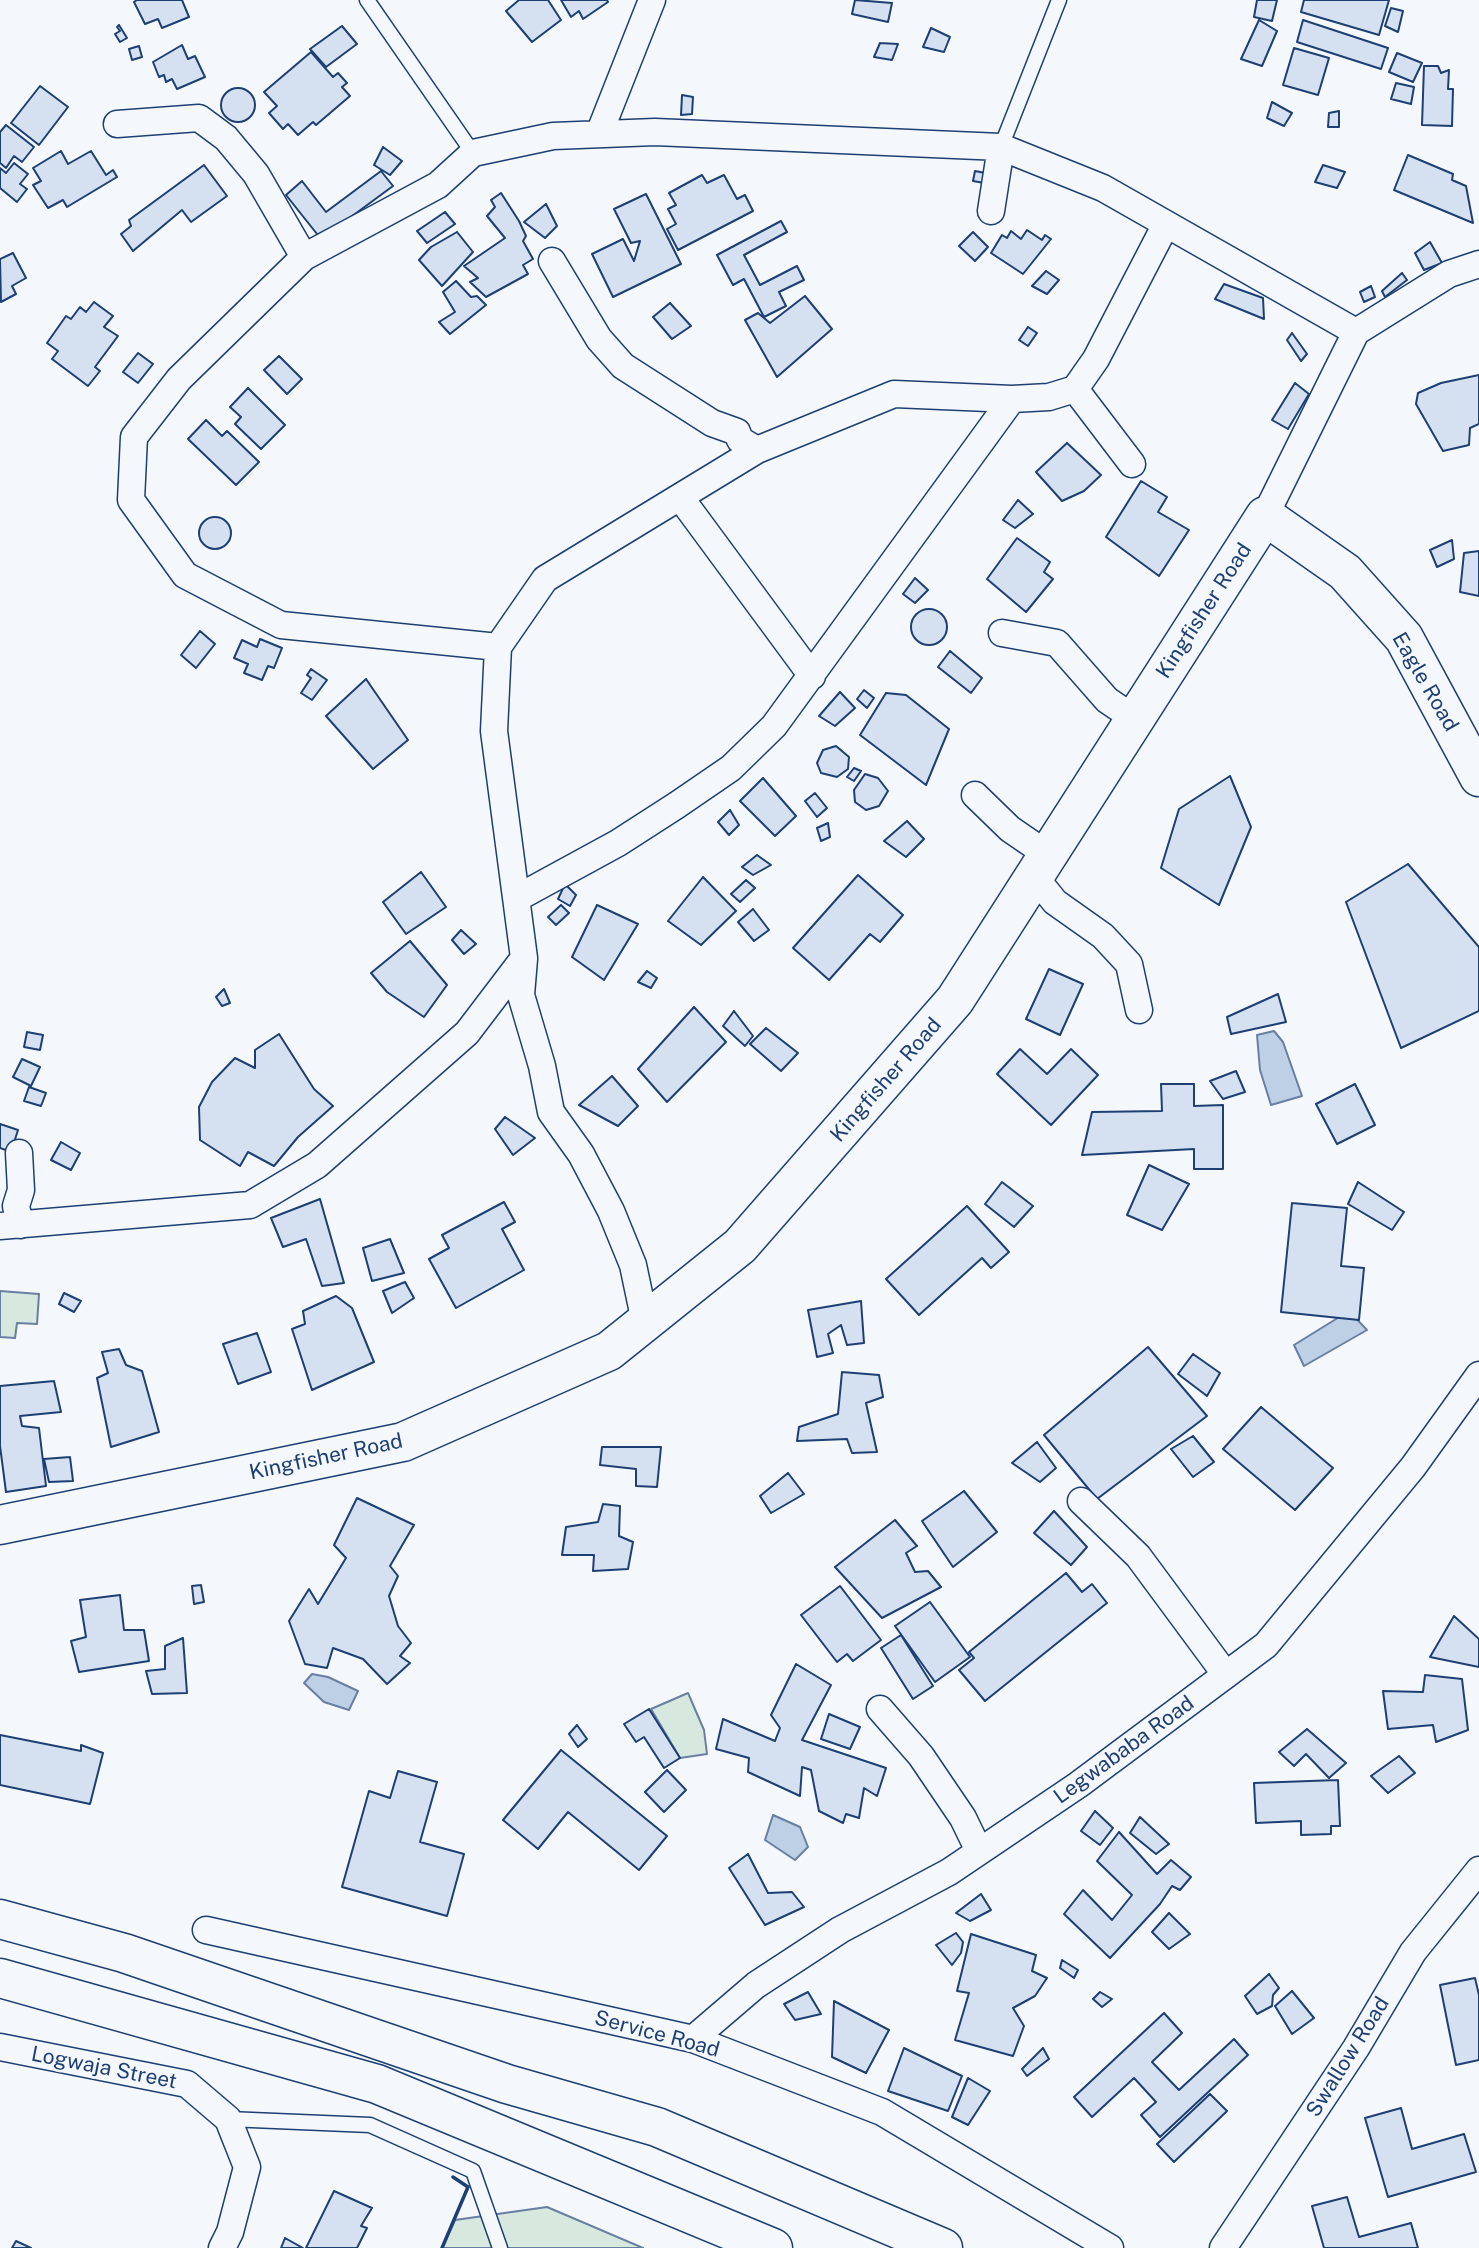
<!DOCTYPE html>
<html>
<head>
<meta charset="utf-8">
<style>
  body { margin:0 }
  canvas { display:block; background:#f4f7fb }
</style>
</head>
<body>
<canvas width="1479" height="2248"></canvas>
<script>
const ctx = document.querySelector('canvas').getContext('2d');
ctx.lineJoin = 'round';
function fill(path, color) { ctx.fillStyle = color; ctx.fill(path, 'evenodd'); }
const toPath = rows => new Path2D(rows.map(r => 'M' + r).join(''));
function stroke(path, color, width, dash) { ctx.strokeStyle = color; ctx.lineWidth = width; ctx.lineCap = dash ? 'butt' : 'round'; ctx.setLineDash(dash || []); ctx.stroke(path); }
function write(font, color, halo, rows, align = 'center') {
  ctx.font = font + ' "Public Sans",sans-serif'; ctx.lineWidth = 5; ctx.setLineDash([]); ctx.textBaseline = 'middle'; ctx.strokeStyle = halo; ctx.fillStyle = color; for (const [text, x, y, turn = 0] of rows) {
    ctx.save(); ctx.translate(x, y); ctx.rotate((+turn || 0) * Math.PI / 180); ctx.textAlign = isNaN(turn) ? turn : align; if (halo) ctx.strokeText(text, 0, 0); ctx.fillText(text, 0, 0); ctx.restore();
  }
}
const green = toPath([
  [0,1291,39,1294,37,1324,17,1323,15,1338,0,1337,0,1291],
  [688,1693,704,1730,707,1754,680,1758,651,1709,688,1693],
  [547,2207,643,2248,442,2248,455,2220,547,2207]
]);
fill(green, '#d7e8df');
stroke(green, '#687fa3', 2);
const water = toPath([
  [1274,1031,1283,1042,1302,1096,1271,1105,1260,1070,1257,1035,1274,1031],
  [1349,1311,1367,1330,1304,1366,1294,1345,1349,1311],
  [312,1674,328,1677,358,1691,349,1710,324,1702,304,1683,312,1674],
  [773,1815,800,1827,808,1847,795,1860,765,1840,773,1815]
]);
fill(water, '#bed0e5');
stroke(water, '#687fa3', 2);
const building = toPath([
  [137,0,182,0,189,17,162,28,158,19,145,24,134,2,137,0],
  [519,0,548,0,561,20,532,42,506,11,519,0],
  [561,0,607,0,608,2,583,19,579,11,571,17,561,0],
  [855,0,892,3,888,22,852,14,855,0],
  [1257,0,1277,0,1272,21,1254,17,1257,0],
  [1304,0,1389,0,1379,35,1301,12,1304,0],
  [1391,8,1403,11,1398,32,1385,26,1391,8],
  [1259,20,1277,31,1262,66,1241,59,1259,20],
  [1303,20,1388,48,1381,69,1297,42,1303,20],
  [119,25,127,38,120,42,115,34,120,31,117,27,119,25],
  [342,26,357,44,326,67,310,49,342,26],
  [931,28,950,37,944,52,923,47,931,28],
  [880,43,898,44,892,60,874,57,880,43],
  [182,45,188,59,195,56,205,77,177,89,172,79,166,82,164,75,159,77,153,62,182,45],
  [139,46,142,57,132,60,129,49,139,46],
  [1294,48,1329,58,1318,95,1283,85,1294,48],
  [311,52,333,77,338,73,347,83,342,87,350,96,316,125,313,122,298,135,288,124,283,129,269,113,277,106,264,92,311,52],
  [1397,53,1422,63,1413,82,1389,72,1397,53],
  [1424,66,1438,66,1441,73,1449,70,1448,89,1453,89,1452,126,1422,125,1424,66],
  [1396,83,1414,87,1411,104,1391,99,1396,83],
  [40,86,68,107,39,145,11,123,40,86],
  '221 105a17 17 0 1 1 34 0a17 17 0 1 1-34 0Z',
  [682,95,693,97,692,114,681,115,682,95],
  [1272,102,1292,113,1284,126,1267,118,1272,102],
  [1339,111,1339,127,1328,127,1329,113,1339,111],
  [6,125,34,147,22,162,14,156,6,168,0,163,0,132,6,125],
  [383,147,402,161,390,175,374,165,383,147],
  [61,151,68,164,91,151,106,175,113,170,117,177,67,207,63,200,48,208,33,185,41,181,33,168,61,151],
  [1408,155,1453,174,1452,180,1466,186,1473,223,1394,190,1408,155],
  [14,163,28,174,20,184,27,189,17,202,0,188,0,168,6,173,14,163],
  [204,165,227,196,191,222,182,210,133,251,121,234,131,226,129,220,204,165],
  [1323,165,1345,172,1337,188,1315,182,1323,165],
  [381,171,393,186,321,239,286,195,302,181,326,212,381,171],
  [975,171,985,173,984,183,973,181,975,171],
  [702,175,707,183,724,175,737,199,745,195,753,211,678,250,667,229,676,224,668,209,676,205,669,193,702,175],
  [501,193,519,221,526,236,523,241,533,259,523,265,528,274,486,297,470,282,478,278,464,266,505,238,487,216,495,207,491,200,501,193],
  [646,194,681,264,613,297,592,254,623,239,634,261,640,241,631,243,614,209,646,194],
  [546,204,557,226,545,238,524,222,546,204],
  [445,212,455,224,427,243,417,231,445,212],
  [781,221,787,232,744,255,760,285,797,266,804,280,779,292,786,306,764,317,744,279,733,285,717,255,781,221],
  [1027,230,1042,240,1045,235,1051,239,1023,274,991,253,1002,235,1007,238,1011,231,1021,239,1027,230],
  [457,232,473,252,442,286,419,260,431,247,457,232],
  [973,232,988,247,975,261,959,246,973,232],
  [1430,242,1442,263,1424,270,1415,253,1430,242],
  [13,253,26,278,12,286,16,294,1,302,0,259,13,253],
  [1046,271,1059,280,1047,294,1032,286,1046,271],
  [1402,273,1407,280,1385,297,1382,291,1402,273],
  [456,281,471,297,477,296,486,305,450,334,439,322,455,312,443,292,456,281],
  [1224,284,1263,298,1264,319,1215,299,1224,284],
  [1371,286,1375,297,1364,302,1360,292,1371,286],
  [805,296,832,329,777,377,745,320,758,313,770,323,805,296],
  [94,302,113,316,104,327,118,336,95,367,100,371,88,386,52,359,58,351,47,343,66,316,71,319,80,307,86,312,94,302],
  [670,303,691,326,672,339,653,317,670,303],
  [1028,327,1037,333,1028,346,1019,340,1028,327],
  [1292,333,1307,354,1301,361,1287,340,1292,333],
  [138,353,153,364,138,383,123,372,138,353],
  [279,356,302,379,287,394,264,370,279,356],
  [1479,375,1479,424,1470,428,1469,445,1443,451,1416,404,1418,393,1441,383,1479,375],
  [1295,383,1309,394,1288,429,1272,420,1295,383],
  [248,388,285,425,261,449,235,424,241,417,230,407,248,388],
  [206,420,222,436,227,431,259,462,236,485,188,439,206,420],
  [1067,443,1101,475,1084,491,1062,501,1036,472,1067,443],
  [1141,481,1167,497,1158,512,1189,530,1159,576,1106,537,1141,481],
  [1018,500,1033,514,1015,528,1003,520,1018,500],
  '199 533a16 16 0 1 1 32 0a16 16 0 1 1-32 0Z',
  [1017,538,1050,562,1044,572,1053,579,1026,612,987,579,1017,538],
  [1452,540,1454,559,1437,567,1430,550,1452,540],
  [1479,551,1479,596,1460,592,1464,553,1479,551],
  [915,578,928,590,915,603,903,594,915,578],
  '911 627a18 18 0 1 1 36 0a18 18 0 1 1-36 0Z',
  [200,631,215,644,196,668,181,655,200,631],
  [260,639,282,648,274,668,268,666,262,680,244,673,248,664,234,658,242,640,257,647,260,639],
  [950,651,982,678,971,693,938,667,950,651],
  [311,669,327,680,312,700,301,693,311,678,307,675,311,669],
  [366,679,408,740,373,769,326,716,366,679],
  [864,690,874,698,867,708,857,699,864,690],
  [840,692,855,708,835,726,819,716,840,692],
  [886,693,906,695,949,729,926,785,860,735,886,693],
  [836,746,849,757,848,769,837,777,821,773,817,763,823,750,836,746],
  [854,768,861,771,854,781,847,777,854,768],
  [865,774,878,778,888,791,879,806,866,810,855,802,854,790,865,774],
  [1230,776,1251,827,1219,905,1161,868,1179,809,1230,776],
  [763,778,796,816,775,836,740,801,763,778],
  [815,793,827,808,817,817,805,801,815,793],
  [730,810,739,825,729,835,718,822,730,810],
  [907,821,924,839,906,857,884,841,907,821],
  [828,823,830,837,821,841,817,828,828,823],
  [757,855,771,865,753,875,742,867,757,855],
  [1408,864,1479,947,1479,1011,1401,1048,1346,902,1408,864],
  [421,872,446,907,406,934,383,902,421,872],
  [858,875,903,915,880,942,870,934,829,980,793,948,858,875],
  [703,877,736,911,701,945,668,921,703,877],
  [746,880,755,888,740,902,731,894,746,880],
  [565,884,576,895,570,906,558,899,565,884],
  [561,905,569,913,556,925,548,917,561,905],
  [597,905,638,924,604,980,572,957,597,905],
  [753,909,769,930,754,941,738,922,753,909],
  [461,930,476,944,464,954,452,940,461,930],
  [410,941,447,985,424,1017,387,992,371,973,410,941],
  [1049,969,1083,984,1060,1035,1026,1019,1049,969],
  [647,971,657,978,651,988,638,982,647,971],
  [224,989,230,1003,222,1006,216,997,224,989],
  [1278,994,1286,1022,1231,1034,1227,1017,1278,994],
  [694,1007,726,1042,667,1102,638,1069,694,1007],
  [734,1011,753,1036,745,1046,723,1026,734,1011],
  [766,1028,798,1053,781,1071,750,1044,766,1028],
  [27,1032,43,1035,40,1050,24,1047,27,1032],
  [279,1034,314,1089,333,1106,298,1137,274,1166,248,1152,240,1166,200,1140,199,1107,212,1082,235,1058,255,1068,255,1050,279,1034],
  [1020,1049,1047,1074,1071,1049,1098,1075,1051,1125,997,1074,1020,1049],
  [22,1059,40,1067,31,1086,13,1077,22,1059],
  [1236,1071,1245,1092,1223,1099,1210,1081,1236,1071],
  [612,1076,638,1106,618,1126,579,1105,612,1076],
  [1161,1084,1194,1084,1194,1106,1223,1105,1223,1169,1194,1169,1194,1149,1082,1155,1092,1112,1162,1111,1161,1084],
  [1355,1084,1375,1125,1337,1144,1316,1104,1355,1084],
  [29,1087,46,1093,41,1106,24,1101,29,1087],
  [505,1117,535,1138,513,1155,495,1129,505,1117],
  [0,1124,18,1130,11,1152,0,1148,0,1124],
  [61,1142,80,1153,71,1170,51,1160,61,1142],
  [1149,1165,1189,1184,1162,1230,1127,1215,1149,1165],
  [1002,1182,1033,1206,1014,1227,985,1204,1002,1182],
  [1358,1182,1404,1212,1392,1230,1348,1204,1358,1182],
  [320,1199,344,1283,322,1286,306,1239,283,1247,271,1218,320,1199],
  [504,1202,515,1222,502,1229,524,1270,456,1308,429,1259,449,1248,442,1235,504,1202],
  [1292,1203,1347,1208,1341,1266,1364,1268,1359,1320,1281,1312,1292,1203],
  [967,1206,1009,1252,991,1268,982,1258,919,1315,886,1279,967,1206],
  [390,1239,404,1273,372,1281,363,1248,390,1239],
  [405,1282,414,1298,392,1313,383,1291,405,1282],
  [64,1293,81,1301,74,1312,59,1304,64,1293],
  [336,1296,352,1308,374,1362,312,1390,292,1329,305,1324,303,1311,336,1296],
  [861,1301,864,1343,847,1345,841,1325,828,1334,833,1353,817,1357,808,1310,861,1301],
  [257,1333,271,1372,238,1384,223,1344,257,1333],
  [1148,1347,1207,1416,1097,1499,1044,1435,1148,1347],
  [119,1349,126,1365,142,1371,159,1432,111,1447,97,1378,108,1373,102,1352,119,1349],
  [1193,1354,1220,1373,1207,1396,1178,1374,1193,1354],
  [842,1372,879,1375,883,1397,866,1403,877,1452,852,1453,847,1439,797,1441,799,1427,838,1414,842,1372],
  [54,1381,61,1412,20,1416,22,1426,39,1428,46,1486,6,1492,0,1446,0,1386,54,1381],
  [1261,1407,1333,1468,1295,1510,1223,1449,1261,1407],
  [1193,1436,1214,1462,1193,1477,1171,1449,1193,1436],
  [1037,1442,1056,1468,1040,1482,1012,1463,1037,1442],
  [602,1447,661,1447,657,1487,636,1486,636,1469,600,1465,602,1447],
  [70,1457,73,1481,49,1482,44,1459,70,1457],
  [788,1473,804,1494,771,1513,760,1496,788,1473],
  [964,1491,997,1532,953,1567,922,1521,964,1491],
  [357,1498,414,1525,390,1566,398,1576,389,1596,398,1626,411,1643,400,1656,410,1663,387,1684,363,1659,333,1648,327,1668,305,1664,289,1621,309,1589,318,1604,346,1558,334,1545,357,1498],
  [603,1504,620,1506,619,1536,633,1542,628,1569,593,1571,594,1555,562,1555,566,1527,598,1522,603,1504],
  [1054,1511,1087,1547,1071,1565,1034,1533,1054,1511],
  [895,1520,917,1546,906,1553,915,1572,928,1571,941,1587,882,1618,835,1567,895,1520],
  [1066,1573,1082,1592,1092,1584,1107,1603,985,1701,959,1670,974,1658,969,1652,1066,1573],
  [201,1585,204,1602,194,1604,192,1586,201,1585],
  [840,1586,881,1640,853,1661,847,1654,837,1662,801,1615,840,1586],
  [120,1595,124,1630,144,1630,149,1661,79,1672,71,1641,86,1637,80,1600,120,1595],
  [930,1602,970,1657,935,1682,895,1626,930,1602],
  [1454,1616,1479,1639,1479,1667,1430,1657,1454,1616],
  [901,1635,933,1686,913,1699,881,1648,901,1635],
  [183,1638,187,1693,152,1694,146,1671,165,1669,165,1646,183,1638],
  [796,1664,831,1685,802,1740,886,1768,877,1796,864,1788,859,1818,846,1814,843,1823,819,1811,811,1770,802,1767,800,1796,748,1772,749,1758,716,1749,723,1719,775,1741,780,1728,771,1715,796,1664],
  [1425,1675,1462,1679,1468,1730,1436,1742,1433,1725,1388,1729,1383,1691,1423,1692,1425,1675],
  [649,1709,680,1758,664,1768,644,1737,636,1742,624,1724,649,1709],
  [829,1714,860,1727,850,1749,821,1739,829,1714],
  [577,1725,587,1739,578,1747,569,1734,577,1725],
  [1307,1729,1346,1763,1329,1778,1306,1754,1294,1766,1279,1752,1307,1729],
  [0,1735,81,1751,81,1745,103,1753,90,1804,0,1785,0,1735],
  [561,1750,667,1836,639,1870,568,1812,538,1849,503,1820,561,1750],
  [1399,1756,1415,1773,1388,1793,1371,1776,1399,1756],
  [667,1770,686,1790,664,1812,645,1792,667,1770],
  [398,1771,437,1782,420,1842,464,1854,447,1916,342,1887,369,1791,390,1798,398,1771],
  [1338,1780,1340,1826,1331,1826,1331,1834,1301,1835,1301,1821,1256,1823,1254,1783,1338,1780],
  [1095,1811,1113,1828,1100,1845,1081,1831,1095,1811],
  [1140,1817,1169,1844,1156,1854,1130,1833,1140,1817],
  [1119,1832,1157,1874,1171,1860,1191,1877,1180,1890,1172,1886,1160,1904,1110,1958,1064,1914,1083,1890,1112,1920,1132,1895,1097,1861,1119,1832],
  [748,1854,768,1893,792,1892,804,1907,765,1925,729,1868,748,1854],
  [981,1894,991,1910,970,1921,956,1913,981,1894],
  [1169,1913,1190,1934,1169,1949,1152,1932,1169,1913],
  [956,1933,963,1942,961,1953,952,1965,936,1945,956,1933],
  [971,1934,1036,1955,1032,1971,1047,1978,1035,1996,1013,2008,1024,2026,1013,2056,955,2040,969,1993,957,1991,971,1934],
  [1062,1960,1078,1970,1074,1978,1060,1968,1062,1960],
  [1269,1974,1279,1988,1273,1995,1272,2006,1257,2014,1245,1996,1269,1974],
  [1475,1978,1479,1995,1479,2060,1456,2065,1440,1985,1475,1978],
  [1292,1991,1314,2018,1292,2034,1275,2006,1292,1991],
  [808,1992,821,2014,795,2020,784,2004,808,1992],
  [1100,1992,1112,1999,1102,2007,1093,1999,1100,1992],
  [834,2001,889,2030,866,2073,832,2057,834,2001],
  [1164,2013,1182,2033,1152,2062,1179,2090,1234,2039,1248,2055,1160,2137,1141,2115,1156,2102,1134,2078,1092,2117,1074,2097,1164,2013],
  [904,2048,962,2076,948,2111,888,2091,904,2048],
  [1043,2048,1049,2059,1027,2076,1022,2069,1043,2048],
  [968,2078,990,2091,968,2125,952,2117,968,2078],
  [1210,2094,1227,2111,1174,2162,1157,2144,1210,2094],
  [1401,2108,1412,2149,1464,2134,1476,2172,1388,2197,1365,2118,1401,2108],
  [334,2191,372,2208,361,2226,367,2228,357,2248,306,2248,334,2191],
  [1347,2197,1359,2237,1411,2223,1418,2248,1324,2248,1312,2206,1347,2197],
  [285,2238,303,2248,281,2248,285,2238],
  [16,2241,31,2248,12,2248,16,2241]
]);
fill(building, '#d5e0f0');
stroke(building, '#1d3f73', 2);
const lane = toPath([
  [367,0,473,153],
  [1001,147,1059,0],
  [228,2119,370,2125,473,2171,500,2248]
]);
const street = toPath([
  [117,124,199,118,226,138,256,174,304,257],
  [599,134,652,0],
  [991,211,1001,147],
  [552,261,599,339,623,366,712,423,737,432,740,440,757,450],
  [1075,389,1132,464],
  [680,497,812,676],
  [1265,516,1356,332,1449,274,1479,264],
  [1002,633,1057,643,1107,700,1135,719],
  [498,647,281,625,185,575,131,500,134,437,179,379,304,257,438,185,473,153,553,136,655,132,1001,147,1103,188,1356,332],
  [975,795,1010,829,1048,855],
  [1034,876,1055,902,1103,936,1129,964,1139,1010],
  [519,897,618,843,677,805,731,768,774,726,1012,399],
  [524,959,521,995,542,1066,551,1112,581,1154,611,1211,633,1265,645,1322],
  [19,1153,21,1190,16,1206,20,1225],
  [0,1226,250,1205,317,1165,467,1033,524,958,494,731,498,647,545,579,757,450,894,394,1012,399,1049,397,1075,389,1096,359,1166,224],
  [1081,1501,1138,1556,1226,1675],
  [880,1709,921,1756,963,1818,979,1851],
  [206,1930,693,2039,882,2112,1110,2248],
  [693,2039,756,1985,840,1930,949,1872,1078,1785,1266,1645,1413,1467,1479,1375],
  [0,2047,187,2084,228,2119,247,2167,230,2232,222,2248],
  [1223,2248,1356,2048,1413,1952,1479,1870]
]);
const secondary = toPath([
  [0,1525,403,1442,609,1351,740,1246,955,1000,1265,516,1345,572,1404,638,1479,777]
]);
const highway = toPath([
  [0,1919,124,1953,507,2084,657,2127,943,2248],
  [0,1978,377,2084,773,2248]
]);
stroke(lane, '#1d3f73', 17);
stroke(street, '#1d3f73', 29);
stroke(secondary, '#1d3f73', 41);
stroke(highway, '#1d3f73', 41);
stroke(lane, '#f4f7fb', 14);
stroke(street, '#f4f7fb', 26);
stroke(secondary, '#f4f7fb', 38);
stroke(highway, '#f4f7fb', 38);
stroke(toPath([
  [442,2248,468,2187,453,2177]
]), '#1d3f73', 3.5);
write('21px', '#1d3f73', '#f4f7fb', [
  ["Kingfisher Road",1204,611,-57],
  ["Eagle Road",1425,682,60],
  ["Kingfisher Road",886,1080,-49],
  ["Kingfisher Road",326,1457,-12],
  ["Legwababa Road",1124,1750,-36],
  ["Service Road",657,2034,15],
  ["Swallow Road",1348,2057,-58],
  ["Logwaja Street",104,2068,11]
]);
</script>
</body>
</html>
